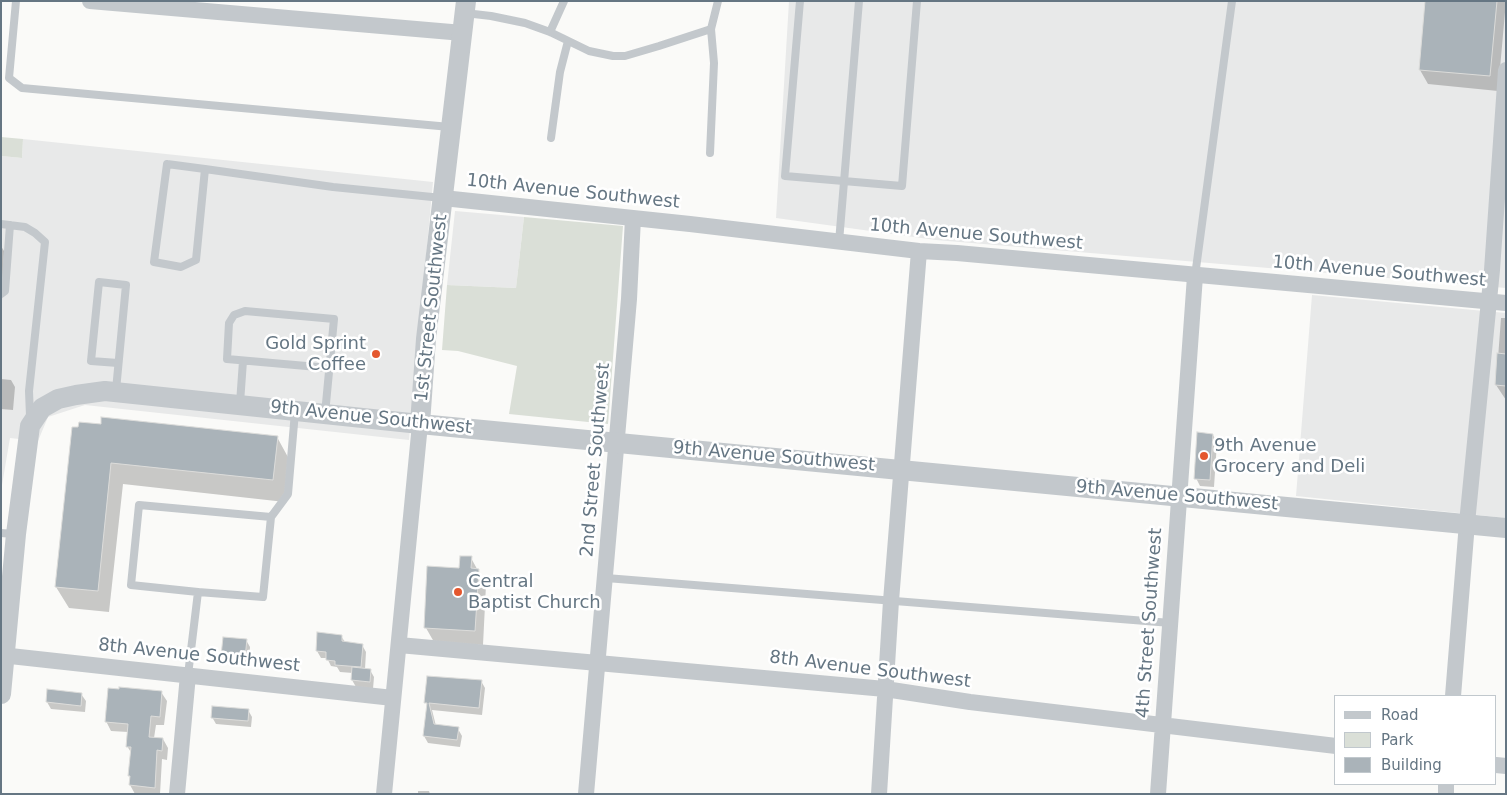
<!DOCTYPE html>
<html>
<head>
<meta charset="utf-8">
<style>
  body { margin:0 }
  #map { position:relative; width:1507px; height:795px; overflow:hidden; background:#fafaf8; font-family:"DejaVu Sans",sans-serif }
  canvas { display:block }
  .frame { position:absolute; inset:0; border:2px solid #657683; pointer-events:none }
  .legend { position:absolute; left:1334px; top:695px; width:162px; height:90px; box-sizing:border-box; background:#fff; border:1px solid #c1c8cd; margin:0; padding:6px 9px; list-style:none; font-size:15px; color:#657683 }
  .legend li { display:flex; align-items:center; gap:10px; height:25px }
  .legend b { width:25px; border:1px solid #c1c8cd }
</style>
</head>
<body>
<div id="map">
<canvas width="1507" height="795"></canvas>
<div class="frame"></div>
<ul class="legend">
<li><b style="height:6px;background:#c3c8cc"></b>Road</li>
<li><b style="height:14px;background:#dadfd7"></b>Park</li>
<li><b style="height:14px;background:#aab3b9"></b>Building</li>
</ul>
</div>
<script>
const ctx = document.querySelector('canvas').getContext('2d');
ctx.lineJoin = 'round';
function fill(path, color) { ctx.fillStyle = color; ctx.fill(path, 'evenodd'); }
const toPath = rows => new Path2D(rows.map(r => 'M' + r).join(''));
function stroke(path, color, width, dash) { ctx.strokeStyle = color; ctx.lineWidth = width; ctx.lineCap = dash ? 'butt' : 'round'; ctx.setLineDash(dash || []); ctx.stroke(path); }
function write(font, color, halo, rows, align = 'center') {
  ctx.font = font + ' "DejaVu Sans",sans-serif'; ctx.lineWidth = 5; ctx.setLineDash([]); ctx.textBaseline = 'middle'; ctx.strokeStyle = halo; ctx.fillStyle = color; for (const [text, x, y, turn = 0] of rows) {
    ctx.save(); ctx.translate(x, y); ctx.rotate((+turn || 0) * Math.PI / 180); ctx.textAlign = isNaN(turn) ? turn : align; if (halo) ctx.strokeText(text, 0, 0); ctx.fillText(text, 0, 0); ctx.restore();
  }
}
fill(toPath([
  [789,1,1506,1,1506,288,936,240,776,218],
  [23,139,433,182,409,440,85,405,48,417,38,441,10,438,1,491,1,156,22,158],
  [455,211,524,217,516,288,447,285],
  [1312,295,1506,313,1506,518,1296,496]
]), '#e8e9e9');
fill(toPath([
  [1,137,23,139,22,158,1,156],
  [524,217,623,226,608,424,509,414,517,366,458,351,442,350,447,285,516,288]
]), '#dadfd7');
fill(toPath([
  [1426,1,1506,1,1498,91,1428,84,1420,70],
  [1,246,4,251,2,301,1,301],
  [1501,318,1506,318,1506,400,1496,385],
  [1,379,11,380,15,387,13,410,1,409],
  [102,426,277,437,289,459,285,502,123,484,109,612,69,608,56,587],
  [1213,435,1217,442,1214,487,1200,486,1196,478],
  [471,558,486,585,483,645,434,642,426,628,460,569],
  [341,636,345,642,362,645,366,652,365,669,370,670,374,677,373,689,356,687,352,680,353,673,340,672,337,667,331,666,327,658,321,658,317,651],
  [246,640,250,647,249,665,226,663,222,656],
  [481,681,485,688,482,715,432,710,436,726,458,729,462,736,460,747,428,743,424,736,428,707,426,702],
  [161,692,167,701,164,725,156,725,154,738,163,739,168,748,167,760,162,759,160,794,135,794,130,785,131,778,129,775,132,754,127,746,128,732,111,731,106,721],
  [81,694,86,701,85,712,51,709,47,702],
  [248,710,252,717,251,727,216,724,212,717],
  [418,791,429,791,430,794,418,794]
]), '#0003');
const building = toPath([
  [1425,1,1497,1,1490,76,1419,70,1425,1],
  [1497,353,1506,354,1506,386,1495,385,1497,353],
  [101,417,278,436,273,480,111,463,98,591,55,587,72,427,78,427,79,422,101,424,101,417],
  [1197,432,1213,434,1210,480,1194,479,1197,432],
  [460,556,472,556,471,568,479,569,475,631,424,628,427,566,459,568,460,556],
  [317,632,342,635,342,641,363,644,361,667,335,665,335,661,326,660,326,652,316,651,317,632],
  [223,637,247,639,245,658,221,656,223,637],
  [352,667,371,669,370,682,351,680,352,667],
  [427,676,482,680,479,708,429,703,434,724,459,727,457,740,423,736,427,703,424,703,427,676],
  [119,687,162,691,160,717,151,716,149,737,163,738,162,751,157,750,155,788,129,785,130,776,128,776,131,747,126,747,128,724,105,722,108,688,119,689,119,687],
  [47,689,82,693,81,706,46,702,47,689],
  [212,706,249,709,248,721,211,718,212,706]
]);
fill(building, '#aab3b9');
stroke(building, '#dcdcda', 1);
stroke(toPath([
  [16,1,9,78,22,88,450,127],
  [800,1,785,176,902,186,917,1],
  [465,13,491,16,525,23,550,32,589,51,613,56,625,56,659,46,711,29],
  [550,32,564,1],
  [551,138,560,72,568,41],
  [710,153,714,63,711,29,718,1],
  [167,164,205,169,196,260,181,267,154,262,167,164],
  [205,169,333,187,442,198],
  [1,224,25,227,35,233,45,242,29,391,30,416],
  [839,242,859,1],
  [1195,276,1232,1],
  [1,294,5,291,10,225],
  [116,390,126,285,99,282,91,361,118,363],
  [240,403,243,361],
  [325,414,334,319,245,311,234,315,229,323,227,359,329,368],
  [271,517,288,494,295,412],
  [1,533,14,534],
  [606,578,1171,623],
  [188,675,198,592,263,597,271,517,139,505,131,585,198,592]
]), '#c3c8cc', 8);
stroke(toPath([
  [90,1,463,33],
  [443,198,690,224,919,251,957,253,1506,303],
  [399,645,885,689,970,702,1336,746],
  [1,655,393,698],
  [1453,696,1467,523,1492,270,1506,70],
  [1496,765,1506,766],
  [177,794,188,675],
  [384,794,420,424],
  [586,794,629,299,633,218],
  [879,794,891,601,919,251],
  [1158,794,1195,276],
  [1446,794,1446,784]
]), '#c3c8cc', 16);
stroke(toPath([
  [420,424,426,339,466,1],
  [1,694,16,534,30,426,42,408,58,399,76,395,105,391,420,424,1506,528]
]), '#c3c8cc', 20);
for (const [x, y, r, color] of [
  [376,354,5,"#e4572e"],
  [1204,456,5,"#e4572e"],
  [458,592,5,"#e4572e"]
]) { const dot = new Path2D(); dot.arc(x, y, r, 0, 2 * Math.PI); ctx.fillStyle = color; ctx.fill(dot); stroke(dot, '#fff', 2); }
write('18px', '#657683', '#fff', [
  ["10th Avenue Southwest",573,192,6],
  ["10th Avenue Southwest",976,235,5],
  ["10th Avenue Southwest",1379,272,5],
  ["1st Street Southwest",432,308,-84],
  ["9th Avenue Southwest",371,418,6],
  ["9th Avenue Southwest",774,457,5],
  ["2nd Street Southwest",596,460,-85],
  ["9th Avenue Southwest",1177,496,5],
  ["4th Street Southwest",1150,623,-86],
  ["8th Avenue Southwest",199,656,6],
  ["8th Avenue Southwest",870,670,7]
]);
write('18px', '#657683', '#fff', [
  ["Gold Sprint",366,344,"right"],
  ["Coffee",366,365,"right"],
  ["9th Avenue",1214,446],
  ["Grocery and Deli",1214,467],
  ["Central",468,582],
  ["Baptist Church",468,603]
], 'left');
</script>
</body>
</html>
